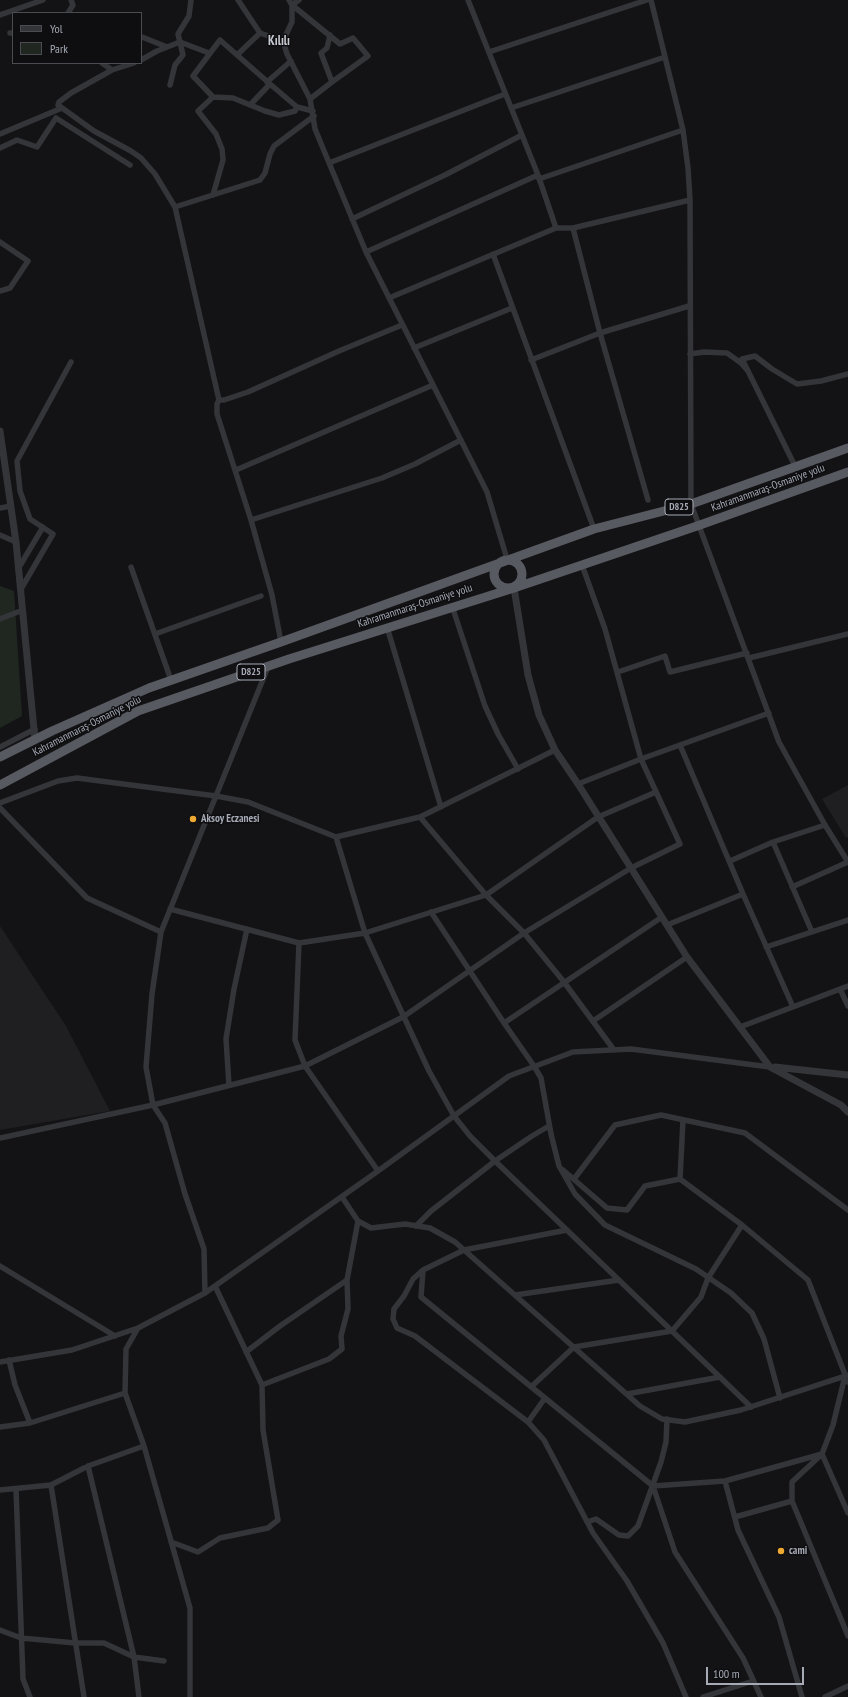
<!DOCTYPE html>
<html>
<head>
<meta charset="utf-8">
<style>
  body { margin:0 }
  #map { position:relative; width:848px; height:1697px; overflow:hidden; background:#131315; font-family:"PT Sans Narrow",sans-serif }
  canvas { display:block }
  .legend { position:absolute; left:12px; top:12px; width:130px; height:52px; box-sizing:border-box; background:#0e0e10; border:1px solid #4a4c52; margin:0; padding:5px 7px; list-style:none; font-size:12px; color:#a5aab5 }
  .legend li { display:flex; align-items:center; gap:8px; height:20px }
  .legend b { width:20px; border:1px solid #4a4c52 }
  .scale { position:absolute; left:706px; top:1667px; width:98px; height:18px; box-sizing:border-box; border:2px solid #a5aab5; border-top:0; padding-left:5px; font-size:12px; line-height:14px; white-space:nowrap; color:#a5aab5; -webkit-text-stroke:3px #0e0e10; paint-order:stroke }
</style>
</head>
<body>
<div id="map">
<canvas width="848" height="1697"></canvas>
<ul class="legend">
<li><b style="height:5px;background:#343539"></b>Yol</li>
<li><b style="height:11px;background:#1f2720"></b>Park</li>
</ul>
<div class="scale">100 m</div>
</div>
<script>
const ctx = document.querySelector('canvas').getContext('2d');
ctx.lineJoin = 'round';
function fill(path, color) { ctx.fillStyle = color; ctx.fill(path, 'evenodd'); }
const toPath = rows => new Path2D(rows.map(r => 'M' + r).join(''));
function stroke(path, color, width, dash) { ctx.strokeStyle = color; ctx.lineWidth = width; ctx.lineCap = dash ? 'butt' : 'round'; ctx.setLineDash(dash || []); ctx.stroke(path); }
function write(font, color, halo, rows, align = 'center') {
  ctx.font = font + ' "PT Sans Narrow",sans-serif'; ctx.lineWidth = 3; ctx.setLineDash([]); ctx.textBaseline = 'middle'; ctx.strokeStyle = halo; ctx.fillStyle = color; for (const [text, x, y, turn = 0] of rows) {
    ctx.save(); ctx.translate(x, y); ctx.rotate((+turn || 0) * Math.PI / 180); ctx.textAlign = isNaN(turn) ? turn : align; if (halo) ctx.strokeText(text, 0, 0); ctx.fillText(text, 0, 0); ctx.restore();
  }
}
fill(toPath([
  [848,785,848,837,846,838,822,799],
  [0,926,66,1026,110,1111,0,1130]
]), '#1f1f22');
fill(toPath([
  [0,586,14,591,22,716,0,728]
]), '#1f2720');
stroke(toPath([
  [238,0,260,33,283,41],
  [289,0,292,5,292,22,283,41,287,54,310,99,315,129,366,252,487,492,507,559],
  [299,0,292,5,340,44,353,38,368,56,332,82],
  [468,0,538,175,556,228],
  [651,0,683,130,688,168,690,200,691,504,779,742,825,825,848,862],
  [68,13,73,5,71,0],
  [0,15,43,0],
  [10,33,13,33],
  [142,37,167,47],
  [489,52,647,0],
  [237,55,260,33],
  [141,60,157,51,180,42,209,53],
  [102,63,112,70],
  [134,63,112,70,71,93,59,102,58,105,94,131,131,151,141,158,155,174,175,207,219,400,217,404,217,414,251,520,272,595,281,642],
  [267,82,291,61],
  [270,84,297,107,313,111],
  [170,85,175,65,183,55,178,34,189,16,191,0],
  [213,97,198,111,216,134,222,149,223,160,213,195],
  [310,99,332,82,321,53,327,48,330,35],
  [250,105,270,84,220,40,193,76,213,97,233,98,265,111,279,115,295,111,297,107],
  [511,108,665,57],
  [0,134,62,108],
  [0,148,17,140,37,147,56,118,130,165],
  [329,163,505,94],
  [539,179,683,130],
  [175,207,260,180,265,173,270,154,274,146,314,116],
  [352,219,445,175,522,135],
  [573,228,600,333,648,500],
  [0,242,28,261,10,288,0,291],
  [366,252,538,175],
  [493,254,594,529],
  [389,298,556,228,573,228,690,200],
  [414,348,512,308],
  [690,354,704,352,727,353,741,363,748,371,742,359,755,356,772,369,797,384,821,381,848,374],
  [531,360,600,333,689,306],
  [748,371,795,466],
  [219,400,224,400,248,392,339,351,402,325],
  [236,470,433,385],
  [0,508,11,506],
  [251,520,382,478,415,464,461,440],
  [0,535,16,542],
  [131,567,171,680],
  [18,569,43,527],
  [21,589,53,534,30,519,20,491,17,461,71,362],
  [452,606,485,706,498,734,518,769],
  [0,619,23,610],
  [387,627,441,807],
  [155,634,261,596],
  [749,658,848,634],
  [618,672,665,656,670,672,747,653],
  [680,745,743,894,793,1007],
  [0,747,35,729],
  [578,784,641,759,769,713],
  [0,803,58,781,77,778,216,796,248,802,336,837,420,817,555,750],
  [0,808,87,898,161,932],
  [420,817,486,895,524,933,564,982,614,1050],
  [336,837,365,933,429,1071,454,1116,470,1136,495,1161,751,1407],
  [773,842,812,932],
  [730,861,773,842,825,825],
  [792,887,848,862],
  [170,909,299,943,365,933,486,895,598,817,656,792],
  [431,912,504,1023,534,1066,541,1078,551,1134,559,1166,575,1194,605,1225,696,1269,731,1293,752,1313,764,1339,780,1398],
  [667,925,743,894],
  [299,943,295,1040,305,1066,378,1171],
  [766,947,848,920],
  [840,989,848,1006],
  [593,1021,687,957],
  [504,1023,662,917],
  [740,1027,848,986],
  [229,1085,226,1039,234,989,247,929],
  [0,1138,153,1105,305,1066,403,1017,524,933,631,868,680,844,641,759,605,629,582,565],
  [563,1170,607,1208,627,1210,645,1186,680,1179,742,1225,808,1280,848,1382],
  [574,1179,615,1125,661,1115,745,1133,848,1210],
  [680,1179,683,1120],
  [342,1197,358,1221,371,1228,405,1224,430,1228,455,1242,640,1406,662,1419,685,1422,741,1410,848,1375],
  [416,1226,431,1211,495,1161,532,1136,549,1126],
  [567,1230,464,1250,423,1270,421,1297,653,1486,675,1552,743,1658,761,1697],
  [0,1266,115,1336],
  [423,1270,413,1279,404,1296,394,1309,393,1319,397,1328,415,1336,528,1422,544,1440,593,1533,627,1581,663,1643,686,1697],
  [205,1293,204,1249,185,1194,165,1123,153,1105,146,1067,152,994,161,932,268,667],
  [515,1295,619,1280],
  [138,1328,126,1349,125,1393,144,1446,190,1608,190,1697],
  [246,1352,280,1326,347,1280,358,1221],
  [9,1360,15,1385,30,1423],
  [0,1362,72,1350,138,1328,205,1293,378,1171,509,1076,573,1052,631,1049,770,1067],
  [845,1376,833,1425,822,1454,792,1482,792,1501,848,1636],
  [262,1385,329,1359,342,1349,341,1336,348,1309,347,1280],
  [531,1387,574,1347,672,1331,701,1297,708,1278,742,1225],
  [627,1394,720,1377],
  [528,1422,545,1398],
  [0,1427,30,1423,125,1393],
  [88,1466,134,1657,139,1697],
  [725,1481,738,1530,779,1617,802,1697],
  [51,1485,84,1697],
  [653,1486,725,1481,822,1454,848,1513],
  [16,1489,23,1679,30,1697],
  [0,1490,51,1485,88,1466,144,1446],
  [735,1517,792,1501],
  [587,1522,596,1519,619,1535,628,1536,638,1526,661,1462,666,1442,667,1419],
  [171,1542,198,1552,220,1538,268,1528,278,1520,263,1430,262,1385,215,1286],
  [0,1630,21,1638,75,1643,104,1643,134,1657,164,1661],
  [703,1697,753,1681],
  [825,1697,848,1686]
]), '#343539', 5.5);
stroke(toPath([
  [0,431,16,542,35,740],
  [514,588,528,675,539,715,555,750,578,784,687,957,770,1067,841,1105,848,1112],
  [775,1067,848,1075]
]), '#343539', 7);
stroke(toPath([
  '494 574a14 14 0 1 1 28 0a14 14 0 1 1-28 0Z',
  [0,757,52,731,149,688,281,642,594,529,691,504,848,448],
  [0,785,138,711,289,659,514,588,700,525,848,472]
]), '#585a61', 9);
for (const [x, y, r, color] of [
  [193,819,4,"#eda932"],
  [781,1551,4,"#eda932"]
]) { const dot = new Path2D(); dot.arc(x, y, r, 0, 2 * Math.PI); ctx.fillStyle = color; ctx.fill(dot); stroke(dot, '#0e0e10', 1.5); }
for (const [x, y, w] of [
  [679,507,28],
  [251,672,28]
]) { const box = new Path2D(); box.roundRect(x - w / 2, y - 8, w, 16, 3); ctx.fillStyle = '#0e0e10'; ctx.fill(box); stroke(box, '#a5aab5', 1); }
write('bold 10px', '#a5aab5', null, [
  ["D825",679,507],
  ["D825",251,672]
]);
write('11px', '#a5aab5', '#0e0e10', [
  ["Kahramanmaraş-Osmaniye yolu",768,488,-20],
  ["Kahramanmaraş-Osmaniye yolu",415,606,-18],
  ["Kahramanmaraş-Osmaniye yolu",87,726,-27]
]);
write('bold 11px', '#a5aab5', '#0e0e10', [
  ["Aksoy Eczanesi",201,819],
  ["cami",789,1551]
], 'left');
write('bold 13px', '#c6c9d1', '#0e0e10', [
  ["Kılılı",279,41]
]);
</script>
</body>
</html>
